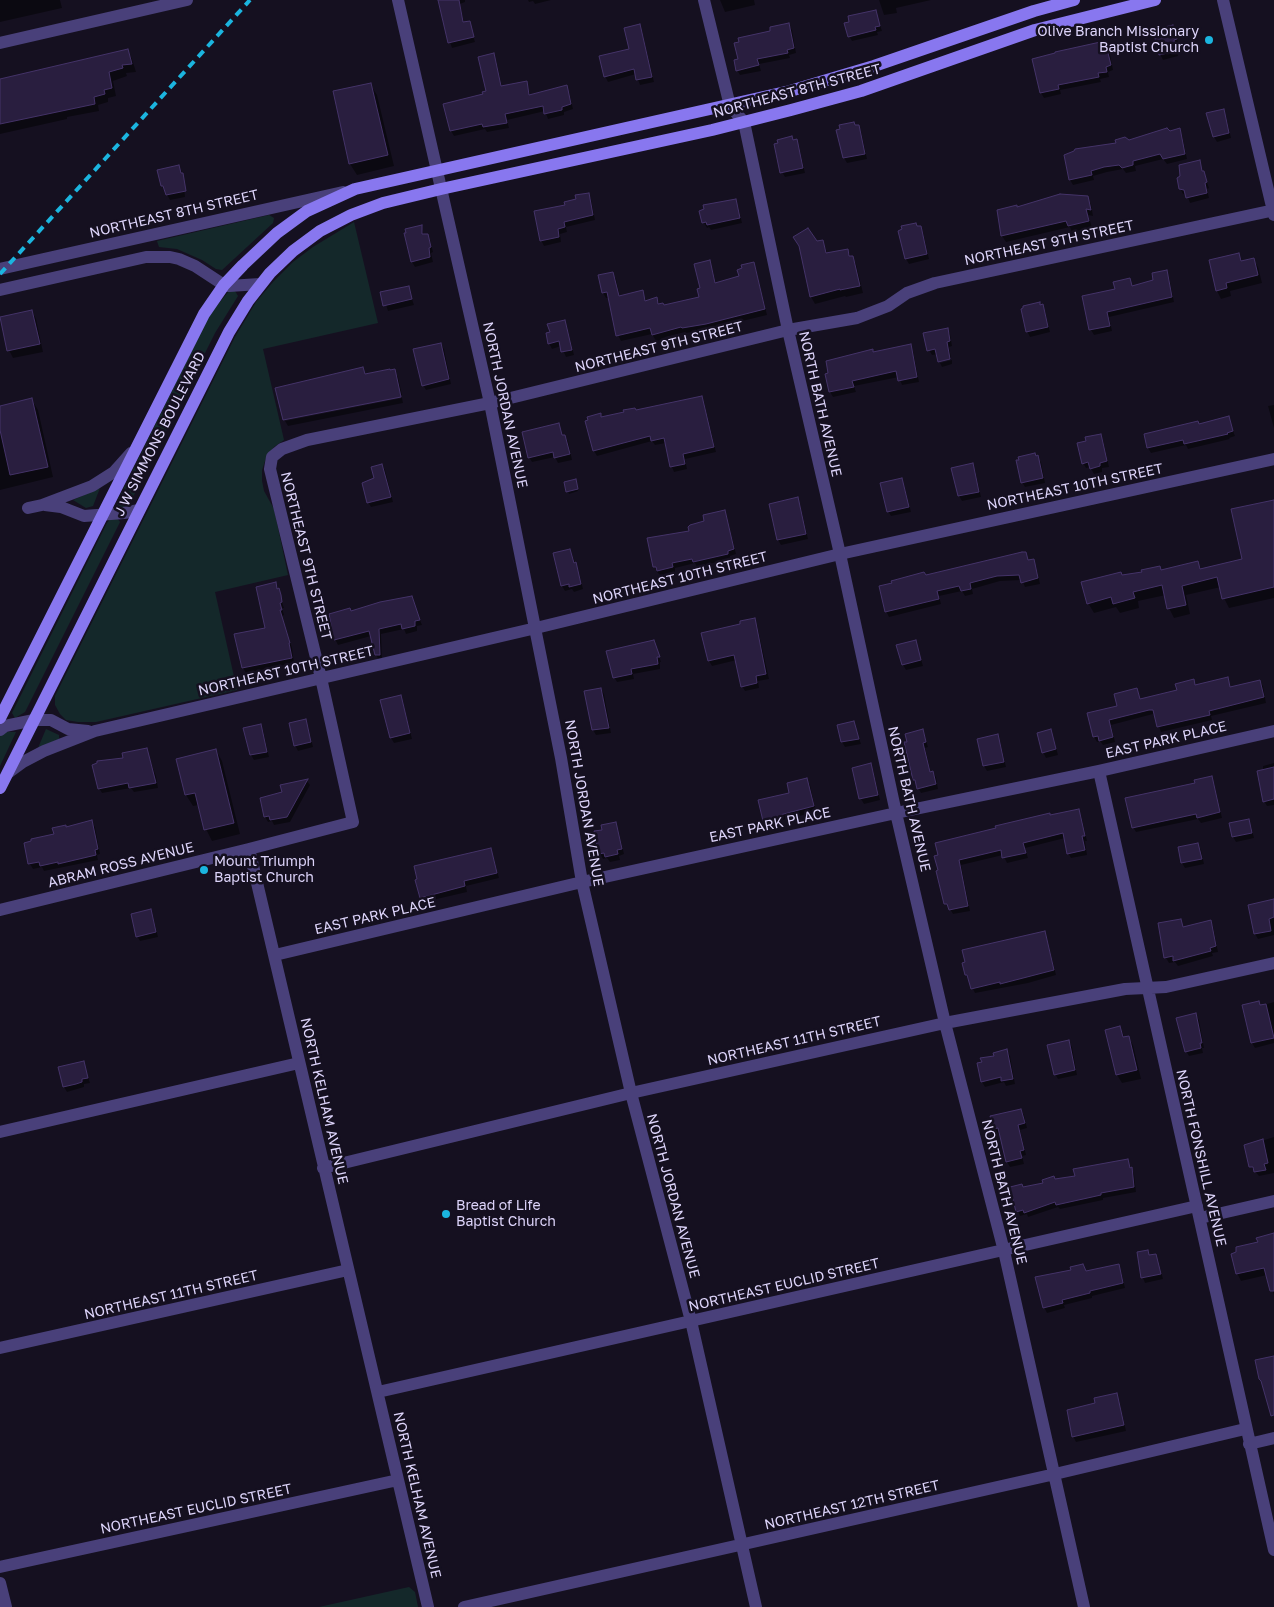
<!DOCTYPE html>
<html>
<head>
<meta charset="utf-8">
<style>
  body { margin:0 }
  canvas { display:block; background:#151020 }
</style>
</head>
<body>
<canvas width="1274" height="1607"></canvas>
<script>
const ctx = document.querySelector('canvas').getContext('2d');
ctx.lineJoin = 'round';
function fill(path, color) { ctx.fillStyle = color; ctx.fill(path, 'evenodd'); }
const toPath = rows => new Path2D(rows.map(r => 'M' + r).join(''));
function stroke(path, color, width, dash) { ctx.strokeStyle = color; ctx.lineWidth = width; ctx.lineCap = dash ? 'butt' : 'round'; ctx.setLineDash(dash || []); ctx.stroke(path); }
function write(font, color, halo, rows, align = 'center') {
  ctx.font = font + ' "Golos Text",sans-serif'; ctx.lineWidth = 5; ctx.setLineDash([]); ctx.textBaseline = 'middle'; ctx.strokeStyle = halo; ctx.fillStyle = color; for (const [text, x, y, turn = 0] of rows) {
    ctx.save(); ctx.translate(x, y); ctx.rotate((+turn || 0) * Math.PI / 180); ctx.textAlign = isNaN(turn) ? turn : align; if (halo) ctx.strokeText(text, 0, 0); ctx.fillText(text, 0, 0); ctx.restore();
  }
}
fill(toPath([
  [269,215,274,218,273,223,222,270,216,269,202,260,177,249,159,247,157,241],
  [354,222,378,323,263,349,284,440,274,447,266,458,262,470,262,481,264,491,274,509,288,575,215,592,237,690,96,722,78,722,66,720,60,714,55,705,55,696,235,337,256,302,273,282,293,262,313,247],
  [229,291,235,291,238,296,215,333,130,503,122,508,117,506,117,502,210,314],
  [100,488,93,506,86,508,73,500],
  [117,518,120,522,25,712,15,718,12,713,107,523,110,519],
  [46,729,59,735,59,739,38,748],
  [1,732,16,732,0,766,0,735],
  [409,1587,415,1592,418,1607,319,1607]
]), '#14282a');
fill(toPath([
  [0,0,60,0,62,8,0,22],
  [438,0,465,0,465,2,460,4,464,23,469,22,475,42,452,48,450,42],
  [528,0,551,0,535,4,533,1,529,2],
  [720,0,754,0,755,5,725,12],
  [879,0,931,0,896,8,897,13,884,15],
  [875,11,882,31,877,32,878,35,852,41,849,36],
  [789,25,792,30,796,53,789,55,790,58,759,64,761,71,740,75,737,70,739,60,772,32],
  [639,26,642,31,654,82,640,85,636,74,608,82,605,76,630,50],
  [1173,27,1179,45,1176,45,1178,56,1163,60,1160,54],
  [1104,42,1110,54,1113,70,1108,72,1109,77,1100,79,1101,82,1060,90,1061,94,1044,98,1041,93],
  [128,51,132,59,136,72,126,73,127,76,113,81,116,96,108,98,108,102,98,105,99,111,67,117,67,119,0,134,0,80],
  [493,55,496,60,502,87,526,83,531,96,566,87,569,92,573,109,564,112,564,115,548,119,545,111,507,120,509,128,487,132,485,129,454,136,451,131,445,105,484,95,487,92],
  [370,84,377,95,394,166,357,175,350,164],
  [1223,111,1226,116,1231,138,1217,142,1214,137],
  [858,126,861,131,867,159,847,163,844,158,838,131],
  [1179,130,1182,135,1187,159,1167,164,1163,159,1135,166,1136,171,1126,173,1123,169,1107,172,1093,176,1094,180,1073,185,1070,180,1129,141],
  [796,141,799,146,805,173,785,177,782,172],
  [1199,161,1209,188,1207,189,1209,198,1190,203,1187,195,1183,194,1180,188],
  [179,166,183,174,185,197,170,200,162,186],
  [588,194,591,199,595,220,566,227,567,232,560,234,561,242,544,246,541,240,566,206],
  [1087,197,1091,204,1093,216,1088,215,1092,227,1072,232,1070,227,1006,242,1002,236,1017,208],
  [735,201,738,206,742,223,711,230,709,227,707,228,704,223],
  [421,226,424,235,427,235,430,240,433,252,431,253,433,262,415,267,412,262],
  [920,227,923,232,929,259,909,264,906,259,904,230],
  [822,241,828,254,847,250,856,264,863,293,846,297,845,296,815,304,811,297,816,242],
  [1239,254,1243,262,1253,259,1258,267,1262,283,1230,291,1231,296,1221,299,1217,291],
  [709,262,712,268,716,283,740,276,753,263,756,269,767,315,709,329,686,333,685,332,665,337,665,339,656,341,652,334,621,341,618,335,609,298,606,298,603,293,612,273,616,279,620,297,642,292,647,302,657,299,660,305,664,307,701,298],
  [1166,272,1169,277,1174,302,1109,317,1112,331,1094,335,1091,330,1084,297,1116,290,1130,280,1133,287,1155,281],
  [408,287,414,305,388,311,382,293],
  [1039,303,1045,311,1050,332,1030,337,1027,331],
  [32,311,36,319,43,352,13,358,9,350],
  [564,322,567,327,574,355,566,357,561,346,552,349,549,343],
  [947,329,950,334,952,346,949,347,951,358,939,361,938,354,932,355,929,350],
  [441,344,444,349,451,384,426,390,423,385],
  [910,346,913,351,919,382,902,385,899,377,854,386,856,392,833,397,830,392,826,374,873,353],
  [952,360,952,364,942,367,940,363],
  [363,369,366,374,394,370,398,377,402,395,284,419],
  [702,397,704,402,716,452,685,459,687,469,674,472,672,467,666,443,655,445,652,441,597,456,594,451,586,421,600,415,602,418],
  [402,398,403,403,288,426,285,421],
  [32,400,38,410,53,477,0,490,0,407],
  [1274,405,1274,428,1268,406],
  [1228,418,1235,436,1229,438,1230,439,1188,449,1186,445,1151,453,1148,448,1145,435,1199,425],
  [558,424,563,436,565,436,568,441,572,460,558,463,555,457,532,462,529,457],
  [1100,435,1103,440,1109,467,1102,468,1102,472,1094,474,1090,467,1086,468,1083,463,1087,442],
  [1036,457,1041,462,1045,483,1025,487,1022,482],
  [972,464,975,470,981,497,962,501,959,496],
  [382,465,385,470,393,502,371,507,368,502],
  [901,480,904,485,911,512,891,516,888,511],
  [576,482,578,491,569,494,565,483],
  [797,499,800,504,808,539,781,545,778,540],
  [1274,501,1274,598,1229,608,1224,598,1221,587,1186,595,1190,614,1174,618,1169,608,1166,595,1138,601,1139,608,1120,613,1116,607,1094,613,1088,603,1121,576,1161,571,1198,563,1202,570,1244,560],
  [724,511,727,517,736,554,730,556,730,559,697,567,695,563,675,568,675,572,661,576,657,572,654,566,691,532],
  [570,550,578,569,583,589,574,592,572,589,565,591,562,586],
  [1025,553,1029,561,1033,561,1036,566,1040,584,1025,587,1022,580,1000,581,972,589,973,594,965,596,962,591,939,596,941,604,889,617,886,611,925,576],
  [275,583,284,608,282,608,284,615,282,616,292,648,294,663,246,673,243,668,266,629],
  [411,598,422,625,417,626,417,631,406,634,404,629,381,634,382,660,379,660,376,655,371,636,338,645,335,639,351,612],
  [754,620,757,625,769,679,758,681,759,688,745,691,742,686,737,660,712,666,709,661,703,634,742,625],
  [654,642,661,662,660,662,660,669,633,674,634,679,617,682,614,677],
  [916,642,923,666,906,670,903,665],
  [1227,679,1231,688,1260,681,1263,686,1266,703,1211,716,1212,720,1161,732,1155,715,1153,714,1111,725,1115,742,1103,745,1100,741,1097,742,1094,737,1118,706,1137,689,1141,700,1178,691,1193,681,1196,686],
  [601,689,604,694,611,733,596,735,593,730,585,692],
  [400,697,403,702,412,739,394,743,391,738,382,701],
  [305,720,308,726,313,747,298,751,295,745],
  [854,723,861,744,845,747,842,742,839,726],
  [260,725,263,730,269,757,254,760,251,755,244,729],
  [923,731,928,747,925,748,931,773,933,772,936,777,938,789,921,793,914,780],
  [1050,731,1053,736,1058,755,1046,758,1043,752],
  [997,736,1000,741,1006,767,987,771,984,766,978,740],
  [146,750,156,776,158,788,134,792,131,788,102,793,99,788,124,759],
  [216,750,222,761,240,834,212,841,206,829,199,805,193,806,186,795],
  [1274,763,1274,805,1267,806,1264,801,1263,766],
  [870,765,873,770,880,800,864,804,861,799,853,769],
  [1211,778,1214,783,1222,818,1201,823,1198,819,1136,832,1133,827],
  [807,780,810,785,816,812,782,820,782,823,767,826,764,821,759,801,791,794],
  [307,781,310,785,290,822,274,825,272,821,268,822,265,817,261,799,284,793],
  [1078,810,1081,815,1087,841,1085,841,1087,855,1071,858,1068,853,1065,838,1025,848,1028,858,1007,863,1003,855,961,865,970,911,953,914,950,909,949,909,946,904,935,857,1050,816],
  [1248,821,1251,826,1254,838,1236,842,1233,837,1230,824],
  [92,822,95,827,100,854,97,855,98,860,44,871,42,867,33,869,30,864,26,844,55,835,66,828],
  [615,824,618,829,624,854,619,856,620,860,610,862,607,858,603,859,600,854,596,832,603,831],
  [1198,844,1201,850,1204,864,1185,868,1182,863,1179,848],
  [490,850,493,855,499,878,466,886,467,892,424,902,421,897],
  [1274,901,1274,935,1258,939,1255,934,1249,906],
  [150,911,153,916,158,937,140,941,137,936],
  [1181,921,1184,928,1210,921,1213,926,1218,952,1212,953,1213,956,1178,966,1175,962,1169,963,1166,958],
  [1044,933,1047,938,1056,975,1028,983,975,993,966,975],
  [1274,1002,1274,1043,1255,1048,1252,1043,1260,1006],
  [1196,1015,1199,1020,1204,1048,1202,1048,1203,1053,1189,1056,1186,1051],
  [1120,1027,1125,1038,1128,1037,1133,1045,1141,1079,1122,1083,1117,1075,1107,1031],
  [1069,1041,1072,1047,1077,1075,1058,1079,1055,1074],
  [1007,1051,1010,1056,1015,1084,1006,1086,1004,1082,985,1087,982,1082,978,1064],
  [83,1063,90,1083,84,1084,84,1087,67,1092,64,1087],
  [1021,1110,1024,1115,1027,1128,1020,1130,1026,1155,1022,1156,1024,1164,1010,1167,1007,1162,1001,1133,998,1134,995,1129],
  [1274,1137,1274,1173,1259,1176,1251,1167,1245,1146],
  [1128,1161,1134,1174,1136,1192,1103,1198,1103,1200,1060,1209,1058,1207,1028,1217,1027,1214,1020,1216,1018,1211,1023,1188,1076,1177],
  [1274,1235,1274,1295,1267,1275,1241,1281,1237,1273,1259,1243],
  [1147,1252,1150,1256,1155,1255,1158,1260,1163,1279,1145,1283,1143,1278,1139,1253],
  [1118,1266,1121,1271,1125,1288,1092,1296,1092,1298,1064,1305,1065,1308,1047,1313,1044,1307,1087,1272],
  [1116,1395,1119,1400,1126,1431,1076,1442,1073,1436,1097,1404]
]), '#0007');
const building = toPath([
  [438,0,459,0,463,22,470,21,474,37,448,43,438,0],
  [876,10,880,26,875,27,876,30,848,37,844,23,849,22,848,16,876,10],
  [789,23,794,48,787,50,788,53,757,59,759,65,736,71,734,60,738,59,734,43,739,42,738,38,770,31,770,27,789,23],
  [640,24,652,77,636,80,634,69,604,77,599,56,629,49,624,28,640,24],
  [1173,25,1177,39,1174,40,1176,51,1159,55,1153,30,1173,25],
  [1105,41,1111,65,1106,67,1107,72,1098,73,1099,77,1058,85,1059,89,1040,93,1032,59,1055,53,1055,52,1105,41],
  [128,49,132,64,122,65,123,68,109,72,112,88,104,90,105,94,94,97,95,104,0,124,0,79,128,49],
  [494,53,501,86,527,81,529,95,567,85,571,104,562,107,562,110,544,114,543,106,505,114,507,123,483,127,482,124,450,131,443,104,483,94,482,92,486,91,478,57,494,53],
  [371,83,388,155,349,164,333,91,371,83],
  [1224,109,1229,133,1213,137,1206,113,1224,109],
  [854,122,855,125,859,125,865,154,843,158,836,130,840,129,839,125,854,122],
  [1167,128,1170,131,1180,128,1185,154,1163,159,1160,154,1133,161,1133,165,1122,168,1119,165,1104,167,1091,171,1092,175,1069,180,1064,155,1074,151,1075,149,1116,143,1115,140,1125,137,1129,140,1167,128],
  [792,136,793,140,797,139,803,168,780,173,774,144,778,143,777,140,792,136],
  [1200,160,1202,171,1204,171,1207,182,1205,183,1207,193,1186,198,1184,190,1179,189,1177,178,1180,176,1179,165,1200,160],
  [179,165,181,173,183,173,186,191,166,195,163,186,161,186,157,170,179,165],
  [589,193,593,215,564,222,565,227,558,229,559,237,540,241,534,211,565,205,564,202,576,199,575,195,589,193],
  [1060,194,1088,196,1091,210,1086,209,1089,221,1068,226,1066,221,1001,236,997,210,1017,205,1017,207,1060,194],
  [736,199,740,218,707,225,706,222,702,223,699,211,704,209,703,205,736,199],
  [916,223,917,226,921,226,927,254,905,259,898,231,902,229,901,226,916,223],
  [422,225,422,234,428,234,431,247,429,248,430,257,411,262,404,233,406,233,405,229,422,225],
  [808,228,817,241,823,240,826,253,848,249,849,256,853,256,860,286,840,290,840,289,810,297,799,246,793,237,808,228],
  [1239,253,1241,261,1254,258,1258,275,1226,283,1227,288,1216,291,1209,260,1239,253],
  [710,260,715,283,739,276,737,270,742,268,741,265,754,262,765,309,706,324,682,328,681,327,652,335,650,328,616,336,607,292,602,293,598,275,613,272,619,296,643,290,645,301,657,297,658,304,663,303,664,305,699,297,697,289,700,288,694,264,710,260],
  [1167,270,1172,297,1107,312,1110,326,1089,330,1082,296,1115,289,1113,282,1130,278,1132,286,1153,280,1152,273,1167,270],
  [409,286,412,299,383,306,380,292,409,286],
  [1040,302,1040,305,1043,304,1048,327,1026,332,1021,309,1023,308,1023,306,1040,302],
  [32,310,40,344,7,351,0,317,32,310],
  [565,320,572,350,561,352,559,341,548,344,546,333,550,332,547,324,565,320],
  [948,328,950,341,947,342,950,359,938,362,935,349,927,351,923,333,948,328],
  [441,343,449,379,422,386,413,349,441,343],
  [911,344,917,377,898,381,896,371,852,381,854,387,829,392,825,374,828,373,826,361,873,349,873,352,911,344],
  [363,367,365,374,390,369,390,370,395,369,401,397,283,420,275,388,363,367],
  [702,396,714,447,683,454,685,464,670,467,664,438,651,441,650,436,593,451,585,421,588,420,587,417,601,413,601,417,624,412,623,410,635,408,636,410,702,396],
  [32,398,48,467,10,475,0,430,0,406,32,398],
  [1229,416,1233,431,1227,433,1228,434,1184,444,1183,440,1147,448,1144,434,1198,421,1199,424,1229,416],
  [559,423,562,435,565,435,570,454,554,458,553,452,528,458,522,432,559,423],
  [1101,434,1107,461,1100,463,1100,466,1090,469,1088,462,1082,464,1077,443,1086,441,1085,437,1101,434],
  [1035,453,1036,456,1038,455,1043,478,1021,483,1016,460,1019,460,1018,457,1035,453],
  [973,463,979,492,958,496,951,468,973,463],
  [382,464,391,497,367,503,362,483,374,478,371,467,382,464],
  [902,478,909,507,887,512,880,483,902,478],
  [576,479,578,489,566,492,564,482,576,479],
  [798,497,806,534,777,540,769,504,798,497],
  [1274,500,1274,587,1222,599,1217,577,1182,586,1186,605,1167,609,1162,585,1133,592,1135,598,1113,604,1111,597,1087,604,1081,582,1121,572,1122,575,1142,572,1141,570,1160,566,1161,570,1198,561,1200,569,1242,559,1231,509,1274,500],
  [725,510,734,549,728,551,728,554,693,562,692,559,672,563,673,567,657,571,656,567,653,567,647,538,689,531,688,527,690,525,704,521,703,515,725,510],
  [570,549,574,563,576,562,581,584,569,587,569,584,561,586,553,553,570,549],
  [1022,552,1026,552,1028,560,1034,559,1038,578,1021,583,1019,575,997,576,970,583,971,589,961,591,959,586,937,591,939,599,885,612,879,586,892,583,891,581,924,572,926,575,1022,552],
  [276,582,277,589,279,588,281,595,282,602,280,603,282,610,280,610,290,643,289,643,292,658,242,668,234,634,265,628,256,587,276,582],
  [412,596,420,620,415,621,415,626,402,629,401,624,379,629,380,655,375,655,369,631,334,640,329,614,350,608,351,611,380,602,412,596],
  [755,618,766,674,756,676,757,683,741,687,734,655,708,661,701,633,740,624,740,621,755,618],
  [654,640,660,657,657,657,658,664,631,669,632,674,613,678,606,651,654,640],
  [916,640,921,660,902,665,896,645,916,640],
  [1228,677,1230,687,1260,680,1264,697,1209,711,1210,715,1157,727,1153,710,1149,710,1109,720,1113,737,1099,741,1098,736,1093,737,1087,713,1117,706,1114,694,1137,688,1140,699,1177,690,1175,684,1194,679,1195,685,1228,677],
  [601,688,609,728,592,730,584,691,601,688],
  [401,695,410,733,390,738,380,700,401,695],
  [306,719,311,742,294,746,289,723,306,719],
  [854,721,859,739,841,742,837,725,854,721],
  [261,724,267,752,250,755,243,728,261,724],
  [923,729,926,742,923,743,930,772,933,771,936,784,917,789,915,780,913,780,904,742,907,742,905,734,923,729],
  [1051,729,1056,749,1042,753,1037,733,1051,729],
  [998,734,1004,762,983,766,977,739,998,734],
  [147,748,156,783,129,788,128,783,98,789,92,765,97,763,97,761,123,758,122,753,147,748],
  [216,749,234,823,204,830,195,793,185,795,176,759,216,749],
  [871,763,878,795,859,799,852,768,871,763],
  [1274,767,1274,799,1263,802,1257,771,1274,767],
  [1212,776,1220,812,1197,818,1196,814,1132,828,1125,798,1195,783,1194,780,1212,776],
  [807,778,814,806,780,815,780,817,763,821,758,800,789,793,787,783,807,778],
  [308,779,287,817,270,820,269,816,264,817,260,798,282,792,280,785,308,779],
  [1079,809,1085,836,1082,836,1085,850,1067,854,1063,833,1023,843,1026,853,1002,858,1001,850,959,860,968,906,949,910,947,904,944,904,936,871,938,870,934,856,938,855,935,843,996,828,995,826,1050,813,1050,815,1079,809],
  [1249,819,1252,833,1232,837,1229,823,1249,819],
  [92,820,98,849,95,850,96,855,58,864,58,862,40,866,39,862,28,864,24,843,31,841,31,839,54,834,52,828,66,825,66,827,92,820],
  [616,822,622,849,617,850,618,854,605,857,604,853,599,854,594,831,602,830,601,825,616,822],
  [1198,843,1202,859,1181,863,1178,847,1198,843],
  [491,848,497,873,464,881,465,886,420,898,415,880,417,879,414,866,491,848],
  [1274,899,1274,917,1269,919,1271,931,1254,934,1248,905,1274,899],
  [151,909,156,932,136,937,131,914,151,909],
  [1181,919,1183,927,1211,920,1216,946,1210,948,1211,951,1173,961,1173,956,1164,958,1158,923,1181,919],
  [1045,931,1054,970,1000,984,1000,982,971,989,967,975,965,975,962,963,965,962,962,950,1045,931],
  [1259,1001,1260,1005,1266,1004,1274,1038,1251,1043,1242,1005,1259,1001],
  [1196,1013,1202,1043,1200,1043,1201,1048,1185,1052,1176,1018,1196,1013],
  [1120,1026,1123,1037,1129,1036,1137,1070,1116,1075,1105,1030,1120,1026],
  [1069,1040,1075,1070,1054,1075,1047,1045,1069,1040],
  [1007,1049,1013,1079,1001,1081,1001,1077,981,1082,977,1063,982,1062,980,1058,994,1056,993,1053,1007,1049],
  [84,1061,88,1078,82,1079,82,1082,76,1084,63,1087,58,1067,84,1061],
  [1021,1109,1025,1123,1018,1125,1024,1150,1020,1151,1022,1158,1006,1162,998,1128,993,1129,990,1116,1021,1109],
  [1263,1139,1268,1163,1264,1164,1266,1170,1254,1172,1253,1167,1249,1167,1244,1145,1263,1139],
  [1128,1159,1130,1168,1132,1167,1134,1187,1101,1193,1101,1195,1056,1205,1055,1202,1024,1213,1023,1210,1016,1212,1010,1187,1022,1184,1023,1187,1043,1183,1042,1180,1054,1176,1055,1179,1075,1176,1073,1169,1128,1159],
  [1274,1233,1274,1291,1270,1291,1264,1268,1236,1274,1231,1254,1236,1252,1236,1247,1258,1242,1256,1238,1274,1233],
  [1148,1250,1149,1255,1156,1254,1161,1274,1141,1278,1137,1252,1148,1250],
  [1083,1264,1086,1271,1119,1264,1123,1283,1090,1291,1090,1293,1062,1300,1063,1303,1043,1308,1035,1277,1071,1270,1070,1267,1083,1264],
  [1274,1356,1274,1415,1271,1416,1261,1381,1259,1379,1255,1360,1274,1356],
  [1117,1393,1124,1425,1072,1437,1067,1410,1095,1403,1094,1398,1117,1393]
]);
fill(building, '#291e3f');
stroke(building, '#443368', 1);
stroke(toPath([
  [398,0,490,403,561,758,582,882,631,1093,691,1321,756,1607],
  [704,0,730,106,744,122,788,330,840,554,896,813,945,1023,1004,1251,1084,1607],
  [1223,0,1274,215],
  [0,43,187,0],
  [45,505,61,507,84,516,124,513,139,510],
  [28,508,42,505,92,486,114,472,131,453],
  [0,730,5,726,34,720,51,720,68,729,88,731],
  [1099,771,1274,1550],
  [8,773,23,762,44,751,95,731,536,628,840,554,1274,459],
  [0,910,249,849],
  [275,955,582,882,896,813,1099,771,1274,731],
  [0,1132,299,1063],
  [323,1168,631,1093,945,1023,1125,989,1166,987,1274,963],
  [1200,1218,1274,1201],
  [0,1348,348,1270],
  [378,1392,1197,1206],
  [1249,1444,1274,1438],
  [0,1567,398,1480],
  [0,1583,6,1607],
  [428,1607,249,849,353,822,321,678,270,469,272,457,282,449,307,440,490,403,788,330,857,318,888,306,907,293,935,283,1274,210],
  [464,1607,1055,1474,1245,1429]
]), '#49407a', 12);
stroke(toPath([
  [0,269,343,192],
  [0,290,146,257,170,257,179,259,195,266,224,285,229,286,260,284]
]), '#49407a', 12);
stroke(toPath([
  [0,718,204,314,224,285,243,265,277,233,307,211,355,189,790,91,874,66,1034,11,1074,0],
  [0,788,229,332,248,301,270,273,293,251,320,231,351,215,383,203,441,189,712,130,791,110,861,91,1035,30,1155,0]
]), '#8877ef', 12);
stroke(toPath([
  [0,274,250,0]
]), '#1bb5df', 4, [8, 6]);
for (const [x, y, r, color] of [
  [1209,40,5,"#1bb5df"],
  [204,870,5,"#1bb5df"],
  [446,1214,5,"#1bb5df"]
]) { const dot = new Path2D(); dot.arc(x, y, r, 0, 2 * Math.PI); ctx.fillStyle = color; ctx.fill(dot); stroke(dot, '#151020', 2); }
write('14px', '#ddd4fa', '#151020', [
  ["Olive Branch Missionary",1199,32,"right"],
  ["Baptist Church",1199,48,"right"],
  ["Mount Triumph",214,862],
  ["Baptist Church",214,878],
  ["Bread of Life",456,1206],
  ["Baptist Church",456,1222]
], 'left');
write('14px', '#ddd4fa', '#151020', [
  ["NORTHEAST 8TH STREET",797,91,-15],
  ["NORTHEAST 8TH STREET",174,214,-13],
  ["NORTHEAST 9TH STREET",1049,243,-12],
  ["NORTHEAST 9TH STREET",659,347,-14],
  ["NORTH BATH AVENUE",820,404,77],
  ["NORTH JORDAN AVENUE",505,405,78],
  ["J W SIMMONS BOULEVARD",160,434,-63],
  ["NORTHEAST 10TH STREET",1075,487,-12],
  ["NORTHEAST 9TH STREET",306,556,76],
  ["NORTHEAST 10TH STREET",680,578,-14],
  ["NORTHEAST 10TH STREET",286,671,-13],
  ["EAST PARK PLACE",1166,740,-13],
  ["NORTH BATH AVENUE",909,799,77],
  ["NORTH JORDAN AVENUE",584,803,80],
  ["EAST PARK PLACE",770,825,-12],
  ["ABRAM ROSS AVENUE",121,865,-14],
  ["EAST PARK PLACE",375,916,-13],
  ["NORTHEAST 11TH STREET",794,1041,-13],
  ["NORTH KELHAM AVENUE",324,1101,77],
  ["NORTH FONSHILL AVENUE",1201,1158,77],
  ["NORTH BATH AVENUE",1004,1192,76],
  ["NORTH JORDAN AVENUE",673,1196,75],
  ["NORTHEAST EUCLID STREET",784,1285,-13],
  ["NORTHEAST 11TH STREET",171,1295,-13],
  ["NORTH KELHAM AVENUE",417,1495,77],
  ["NORTHEAST 12TH STREET",852,1505,-13],
  ["NORTHEAST EUCLID STREET",196,1509,-12]
]);
</script>
</body>
</html>
